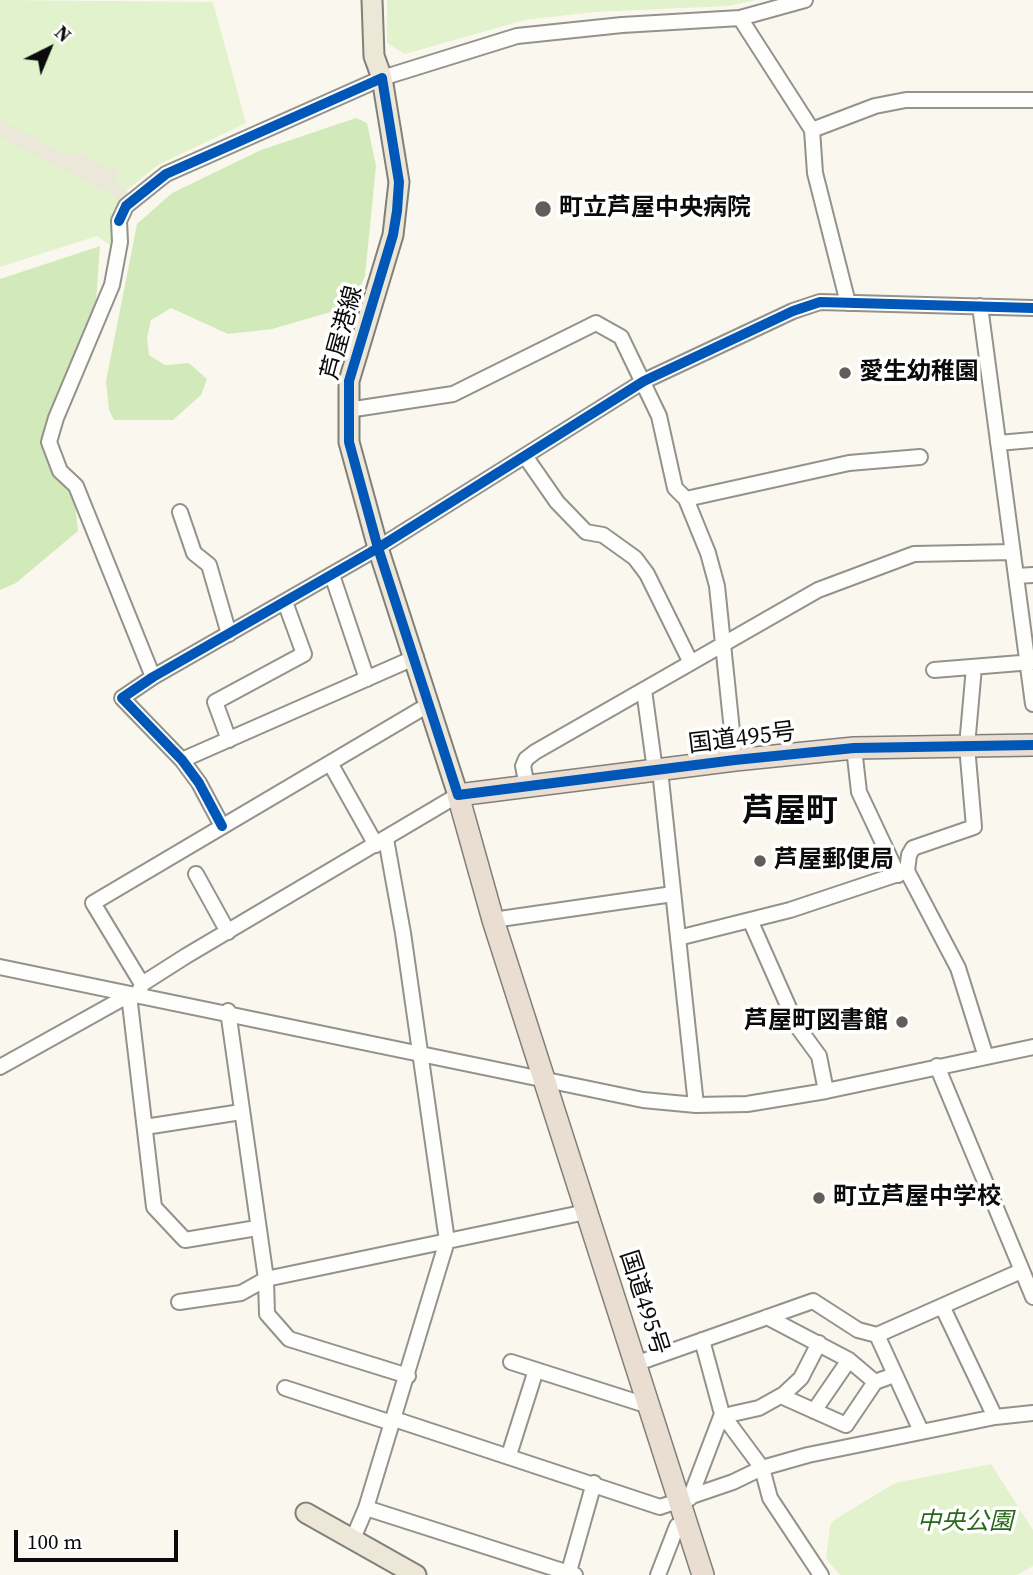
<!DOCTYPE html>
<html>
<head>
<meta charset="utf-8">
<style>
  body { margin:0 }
  #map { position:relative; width:1033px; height:1575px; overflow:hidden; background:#faf8ee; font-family:"Source Serif 4",serif }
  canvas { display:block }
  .north { position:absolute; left:14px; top:14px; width:70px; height:70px; -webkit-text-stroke:5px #fff; paint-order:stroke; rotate:43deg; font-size:19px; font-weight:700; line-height:28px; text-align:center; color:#0b0b0b }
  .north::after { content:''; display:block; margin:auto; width:24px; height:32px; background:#0b0b0b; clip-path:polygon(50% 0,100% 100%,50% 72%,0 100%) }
  .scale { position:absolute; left:14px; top:1530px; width:164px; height:32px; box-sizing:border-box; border:4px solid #0b0b0b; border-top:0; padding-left:9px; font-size:21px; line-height:24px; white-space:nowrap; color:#0b0b0b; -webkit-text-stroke:5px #fff; paint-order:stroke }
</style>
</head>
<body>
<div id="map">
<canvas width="1033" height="1575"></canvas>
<div class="north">N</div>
<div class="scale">100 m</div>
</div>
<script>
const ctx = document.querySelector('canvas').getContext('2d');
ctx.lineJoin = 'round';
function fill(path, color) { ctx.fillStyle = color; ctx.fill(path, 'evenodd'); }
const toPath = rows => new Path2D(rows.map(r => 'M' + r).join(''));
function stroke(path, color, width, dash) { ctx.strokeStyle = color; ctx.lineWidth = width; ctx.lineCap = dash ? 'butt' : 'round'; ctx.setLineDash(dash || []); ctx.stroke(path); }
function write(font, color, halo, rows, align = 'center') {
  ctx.font = font + ' "Source Serif 4","Noto Sans JP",serif'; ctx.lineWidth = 7; ctx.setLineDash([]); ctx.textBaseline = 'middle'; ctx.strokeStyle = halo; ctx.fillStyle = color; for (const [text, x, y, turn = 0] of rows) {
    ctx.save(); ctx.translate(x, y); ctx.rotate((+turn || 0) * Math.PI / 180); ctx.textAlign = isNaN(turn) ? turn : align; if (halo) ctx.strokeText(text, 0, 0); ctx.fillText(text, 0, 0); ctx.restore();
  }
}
fill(toPath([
  [0,0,213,2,246,123,158,165,127,190,110,223,112,246,97,236,0,267],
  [387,0,756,0,728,6,594,12,525,20,405,54,387,43],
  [991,1464,1033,1530,1033,1566,1016,1575,840,1575,826,1559,830,1526,834,1520,895,1483]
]), '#e2f2cc');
fill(toPath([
  [356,118,367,123,376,166,365,276,356,297,341,309,272,329,228,334,171,308,151,320,147,338,149,355,165,365,189,363,207,379,201,395,173,420,114,420,109,410,106,381,137,224,172,193,261,150],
  [100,246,95,317,44,430,45,449,74,493,78,531,16,583,0,590,0,279]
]), '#d2eab9');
fill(toPath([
  [0,120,65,153,81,154,119,172,114,182,127,190,127,197,117,198,0,136]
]), '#ebe7d9');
const minor = toPath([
  [740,18,812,130,815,173,848,303],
  [812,130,875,106,906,100,1033,100],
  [980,306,1033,704],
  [348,410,453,394,596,323,621,337,659,416,675,488,686,499,708,553,717,586,735,760],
  [998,443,1033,440],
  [525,456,557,502,586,532,603,535,635,558,647,574,690,661],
  [686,499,849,463,920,457],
  [180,512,194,553,209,565,229,634],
  [332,575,367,679],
  [1016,576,1033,575],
  [934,670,1033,662],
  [153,677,76,486,60,471,49,442,56,418,112,285,120,242,119,221,126,206,166,174,382,78,517,36,622,25,740,18,805,0],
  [644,690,654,763,660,770,696,1105],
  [229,740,215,702,304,654,285,602],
  [854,748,859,792,898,875],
  [182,760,416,657],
  [330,763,376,845],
  [527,786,523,766,526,759,535,752,818,590,914,554,1013,552],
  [222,826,199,783,182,760,122,698,153,677,378,548,644,381,793,311,820,302,1033,308],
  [907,871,909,855,913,848,974,827,967,746,974,667],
  [196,874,228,932],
  [493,920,673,894],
  [750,920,797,1026,819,1056,826,1091],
  [678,938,790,910,907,871,958,968,986,1057],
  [0,967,643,1100,696,1105,747,1104,826,1091,1033,1047],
  [142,984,93,903,428,705],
  [139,992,142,984,186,956,458,795],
  [129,995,154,1207,185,1240,257,1228],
  [228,1011,266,1279,267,1314,289,1339,408,1376],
  [937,1066,1033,1297],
  [0,1067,129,995],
  [145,1127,241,1112],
  [179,1302,241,1293,266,1279,586,1212],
  [942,1306,995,1417],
  [767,1317,849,1360,875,1382,894,1375],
  [877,1335,921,1431],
  [702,1340,722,1414,762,1468,770,1498,821,1575],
  [511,1362,649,1406],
  [635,1364,813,1301,858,1330,877,1335,1021,1271],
  [285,1388,392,1423],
  [781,1396,846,1425,875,1382],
  [814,1411,849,1360],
  [394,1419,660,1507,733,1482,762,1468,808,1455,995,1417,1033,1413],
  [726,1419,732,1414,759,1408,784,1394,801,1378,819,1343],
  [509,1455,536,1370],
  [690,1498,722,1414],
  [366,1508,575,1575],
  [352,1541,366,1508,447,1241,403,933,386,839],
  [568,1575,594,1483],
  [658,1575,677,1526,687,1523]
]);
const major = toPath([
  [372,0,374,56,382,78,399,182,393,235,349,381,349,442,378,548,458,795],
  [306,1513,416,1575]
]);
const highway = toPath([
  [703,1575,493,920,458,795,735,760,854,748,1033,745]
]);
stroke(minor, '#93928d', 18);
stroke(major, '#807f7a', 23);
stroke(highway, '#807f7a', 24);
stroke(minor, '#fefefc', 14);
stroke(major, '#ece7d6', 19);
stroke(highway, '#eaded2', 21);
stroke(toPath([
  [119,221,126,206,166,174,382,78,399,182,397,211,393,235,349,381,349,442,378,548,458,795,735,760,854,748,1033,745],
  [222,826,199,783,182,760,122,698,153,677,378,548,644,381,793,311,820,302,1033,308]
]), '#0057b8', 10);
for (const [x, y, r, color] of [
  [543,209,9,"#5f5e5a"],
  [845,373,7,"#5f5e5a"],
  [760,861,7,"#5f5e5a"],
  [902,1022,7,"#5f5e5a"],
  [819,1198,7,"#5f5e5a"]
]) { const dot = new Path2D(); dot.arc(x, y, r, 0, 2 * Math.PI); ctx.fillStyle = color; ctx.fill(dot); stroke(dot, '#fff', 2.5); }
write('bold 24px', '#0b0b0b', '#fff', [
  ["町立芦屋中央病院",559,209],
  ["愛生幼稚園",859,373],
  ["芦屋郵便局",774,861],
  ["芦屋町図書館",888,1022,"right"],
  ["町立芦屋中学校",833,1198]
], 'left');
write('24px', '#0b0b0b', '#fff', [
  ["芦屋港線",343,333,-75],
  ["国道495号",742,739,-7],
  ["国道495号",643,1303,72]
]);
write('italic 24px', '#266817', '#fff', [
  ["中央公園",965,1523]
]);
write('bold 32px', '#0b0b0b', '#fff', [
  ["芦屋町",790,813]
]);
</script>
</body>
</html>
